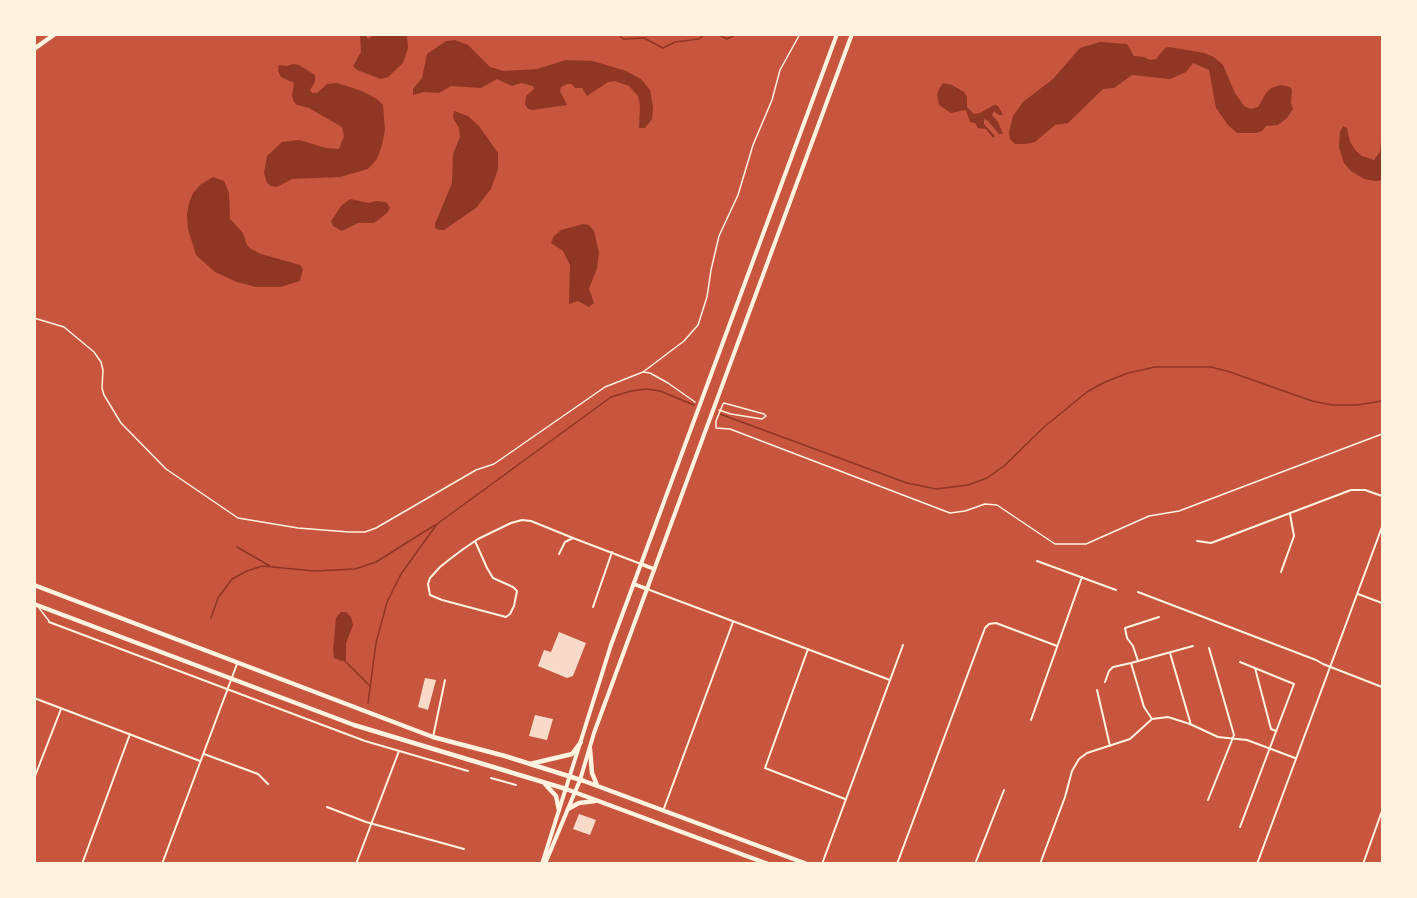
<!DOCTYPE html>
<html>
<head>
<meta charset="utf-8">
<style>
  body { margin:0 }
  #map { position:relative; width:1417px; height:898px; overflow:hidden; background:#c8553d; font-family:"PT Sans",sans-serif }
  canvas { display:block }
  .frame { position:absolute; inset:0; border:36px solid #fff3e0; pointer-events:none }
</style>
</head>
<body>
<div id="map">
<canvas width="1417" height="898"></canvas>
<div class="frame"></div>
</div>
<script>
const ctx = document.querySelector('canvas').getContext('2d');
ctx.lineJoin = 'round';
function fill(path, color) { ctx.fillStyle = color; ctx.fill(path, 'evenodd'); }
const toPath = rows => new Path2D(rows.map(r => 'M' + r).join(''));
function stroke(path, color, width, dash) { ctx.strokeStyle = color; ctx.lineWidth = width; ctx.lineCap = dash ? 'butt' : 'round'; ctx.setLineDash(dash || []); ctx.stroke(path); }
fill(toPath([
  [360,35,365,35,368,39,374,35,407,35,408,48,403,63,388,77,381,79,357,70,353,66,361,52],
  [455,40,468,45,490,67,504,71,537,69,566,60,593,61,626,71,641,79,650,90,653,107,652,119,645,128,639,128,640,105,638,96,629,86,615,81,608,82,587,96,582,88,575,88,572,84,567,84,561,87,560,91,567,105,533,110,528,109,525,104,526,96,534,89,533,86,521,83,512,86,497,79,481,88,451,86,439,93,424,92,413,95,413,89,422,78,427,54,446,41],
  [1100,42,1127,44,1134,56,1144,57,1150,60,1156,59,1165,48,1169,47,1204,53,1214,57,1223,65,1235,93,1244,106,1251,109,1258,107,1266,93,1271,88,1281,85,1290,87,1292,90,1291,103,1293,109,1287,118,1278,125,1266,126,1262,131,1256,133,1237,133,1228,125,1216,108,1209,70,1193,63,1186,72,1170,79,1132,75,1114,88,1103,89,1068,123,1055,125,1035,142,1026,144,1015,144,1010,139,1009,132,1013,116,1023,102,1053,79,1080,48],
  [293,64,299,65,315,75,315,82,310,90,312,93,317,93,327,84,337,83,362,91,377,99,383,105,385,130,382,145,377,159,368,169,340,177,292,179,277,187,271,186,267,183,264,173,267,156,282,142,299,140,326,148,339,149,344,136,342,127,309,108,297,105,294,102,292,96,294,83,281,77,278,71,279,65,287,66],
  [943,83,952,85,964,92,967,97,967,107,974,114,980,113,994,105,998,106,1003,115,999,115,994,111,992,115,998,122,1003,134,999,134,988,121,984,119,984,124,995,136,993,138,986,129,978,128,975,123,970,122,966,110,951,113,939,105,937,95,939,89],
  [454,111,468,116,479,126,498,153,498,169,491,189,476,208,444,230,439,230,435,228,435,224,452,183,453,154,460,137,459,128,453,118],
  [1343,126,1347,128,1350,142,1356,151,1362,156,1374,160,1380,152,1382,134,1382,180,1376,181,1364,179,1351,171,1344,163,1339,147,1340,132],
  [213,177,224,181,229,193,230,219,243,233,247,245,251,249,261,254,300,265,303,269,300,281,280,287,256,287,237,282,215,272,196,255,188,229,187,215,189,203,193,193,200,185],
  [350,199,369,203,376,201,386,202,390,208,387,213,374,223,358,223,342,231,333,226,331,221,342,205],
  [583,224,589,225,594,231,599,253,597,268,589,289,594,303,589,307,578,301,569,304,570,265,563,251,551,243,554,236,561,230],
  [341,612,346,612,351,617,353,625,346,643,346,660,342,661,334,658,333,650,336,618]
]), '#8f3625');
stroke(toPath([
  [618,34,623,39,644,38,663,48,675,42,699,39,705,34],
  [718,34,727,39,737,34],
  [720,414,907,483,936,489,968,485,987,478,1004,466,1044,427,1087,392,1103,383,1128,373,1155,367,1211,367,1230,372,1312,401,1332,405,1357,405,1382,401],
  [237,547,270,566],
  [211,618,218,598,232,579,247,571,262,566,315,571,355,569,376,562,435,525],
  [344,660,369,685],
  [368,703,376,643,387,602,401,574,437,524,611,397,631,391,647,389,660,391,694,405]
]), '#8f3625', 1.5);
fill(toPath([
  [559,632,586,643,573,676,567,678,538,666,544,650,551,652],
  [425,678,436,680,428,710,418,707],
  [535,715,553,719,547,740,529,736],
  [579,814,596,820,590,835,573,829]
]), '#f7dbc8');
stroke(toPath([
  [34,318,64,327,94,352,101,362,103,370,102,388,104,395,121,423,166,469,238,518,298,528,349,532,365,532,376,528,476,470,494,464,605,387,643,372,650,373,668,383,695,402],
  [643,372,684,341,698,325,707,297,711,270,719,236,738,195,753,145,772,100,780,70,800,34],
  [719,410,731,414,762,419,766,416,764,414,724,403,723,404,716,421,716,428,730,429,950,513,965,511,985,504,997,505,1055,544,1086,544,1149,516,1179,511,1382,434]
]), '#fff3e0', 1.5);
stroke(toPath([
  [39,608,49,621]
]), '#fff3e0', 1.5);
stroke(toPath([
  [475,541,487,568,493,578,513,587,517,591,514,606,510,614,506,617,442,600,430,595,428,584,430,578,440,567,450,559,462,550,475,541,478,539,511,523,522,520,531,521,573,538],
  [1197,541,1211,543,1351,490,1365,490,1382,496],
  [559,554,565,542,573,538,641,564],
  [1037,561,1116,590],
  [1281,572,1294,536,1290,514],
  [647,589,890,680],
  [1138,592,1316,660,1323,664,1382,687],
  [1358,594,1382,603],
  [593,607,612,552],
  [49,622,365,741,468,771],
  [808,649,765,768,845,799],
  [1170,653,1191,725],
  [1138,661,1133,646,1127,638,1125,628,1159,617],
  [1255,668,1271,729,1276,731],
  [1105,682,1109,671,1113,667,1131,663],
  [1097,690,1110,746],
  [34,698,200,761],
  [1152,719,1144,707,1131,663,1193,646],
  [1031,720,1082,577],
  [433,737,445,680],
  [204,754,258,774,268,784],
  [491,778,516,785],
  [35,789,35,776,61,709],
  [1208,800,1234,735,1209,648],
  [327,807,366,822,464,849],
  [663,811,733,622],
  [1240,827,1294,684,1240,662],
  [82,864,130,734],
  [162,864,237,664],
  [248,864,252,864],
  [356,864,399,751],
  [822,864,903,645],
  [897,864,985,628,989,624,996,623,1057,646],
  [975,864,1004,790],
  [1040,864,1065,797,1072,771,1079,759,1087,753,1130,739,1152,719,1168,717,1190,724,1218,737,1247,740,1295,758],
  [1257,864,1382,527],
  [1363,864,1382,811]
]), '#fff3e0', 2);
stroke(toPath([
  [641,564,654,569],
  [634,584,647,589],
  [542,864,611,645,837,34],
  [545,864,580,780,594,733,647,589,852,34]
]), '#fff3e0', 4);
stroke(toPath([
  [34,585,433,737,505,756,584,781,807,864],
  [34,604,354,725,566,789,768,864],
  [590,749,592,773,597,785],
  [530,764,572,754,581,742],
  [545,784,556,796,559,810],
  [568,809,579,803,595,801]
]), '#fff3e0', 4.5);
stroke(toPath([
  [34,49,55,34]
]), '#fff3e0', 4.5);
</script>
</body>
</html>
